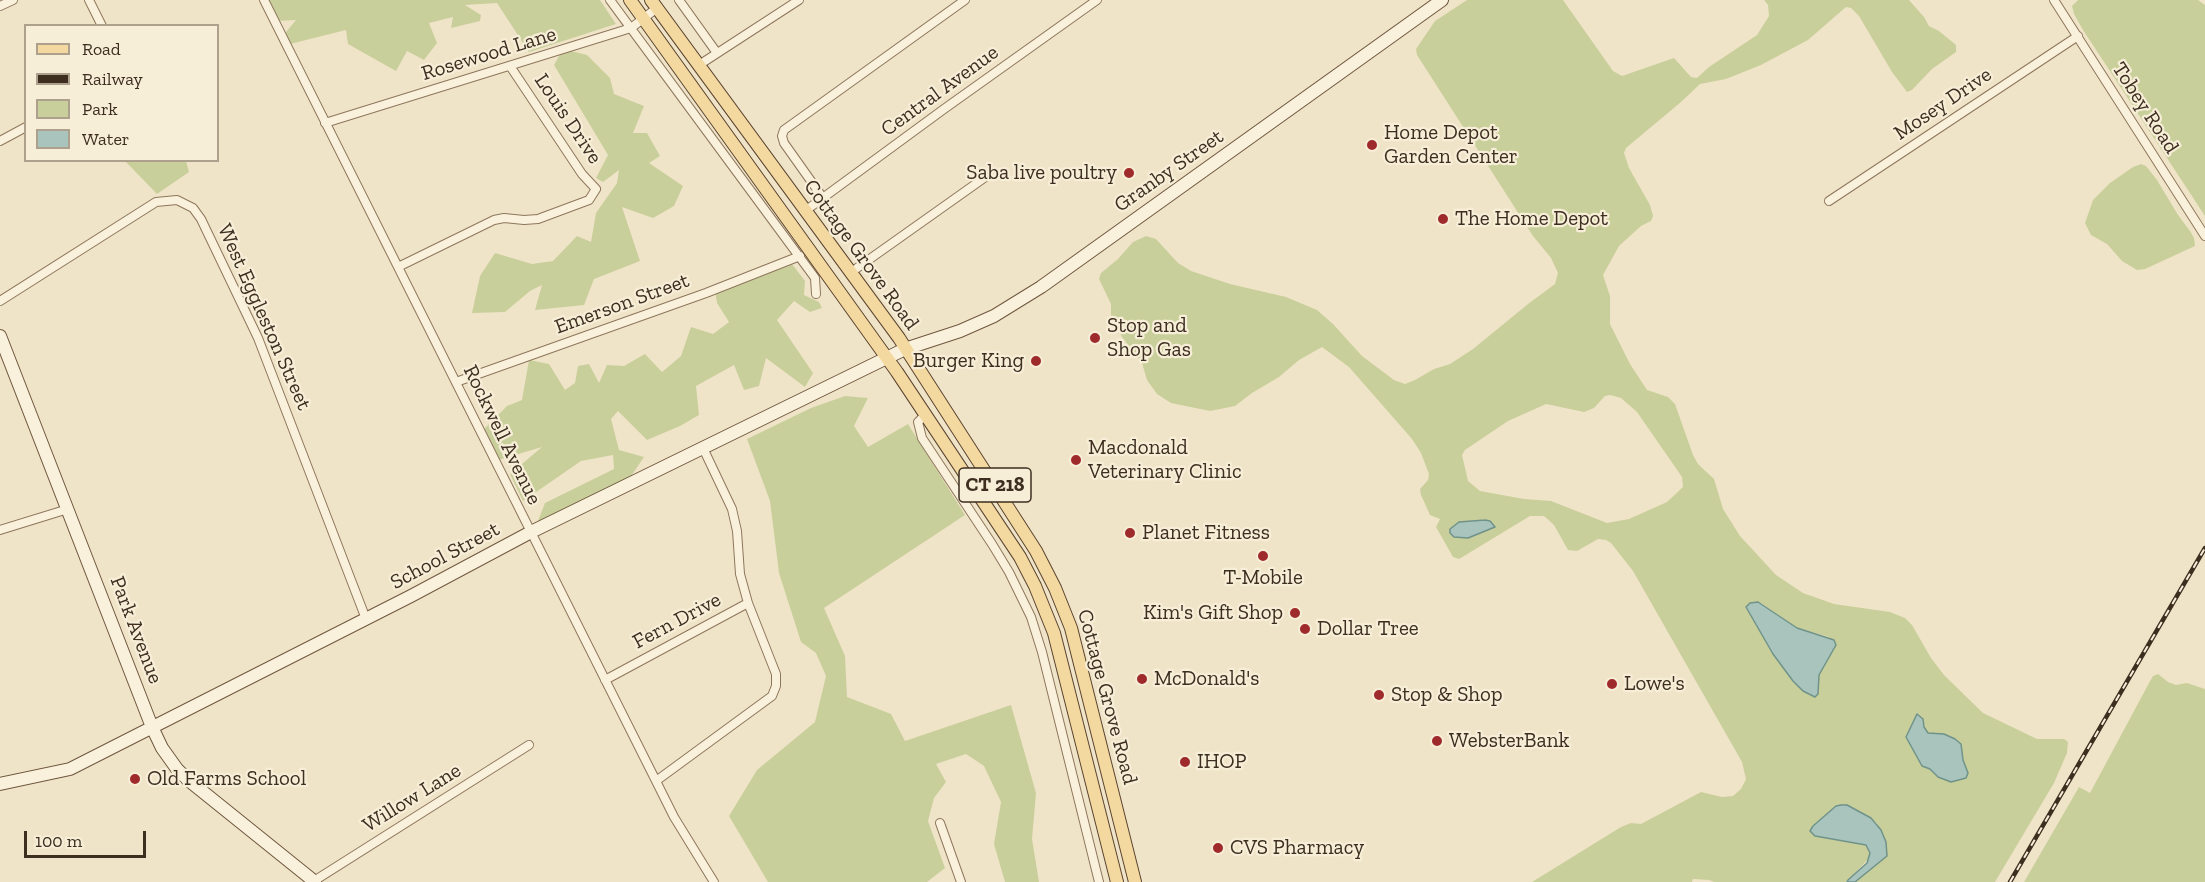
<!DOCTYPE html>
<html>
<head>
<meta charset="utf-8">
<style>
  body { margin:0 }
  #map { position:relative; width:2205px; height:882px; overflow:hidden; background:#f0e4c8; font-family:"Zilla Slab",serif }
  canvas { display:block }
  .legend { position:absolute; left:24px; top:24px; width:195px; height:138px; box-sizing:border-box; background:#f7eed8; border:2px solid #ada18e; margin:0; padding:8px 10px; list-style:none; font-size:18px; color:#3d2e20 }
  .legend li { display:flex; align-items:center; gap:12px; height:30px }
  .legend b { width:30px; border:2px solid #ada18e }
  .scale { position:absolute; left:24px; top:831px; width:122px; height:27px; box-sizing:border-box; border:3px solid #3d2e20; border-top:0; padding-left:8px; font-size:18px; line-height:21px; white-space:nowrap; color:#3d2e20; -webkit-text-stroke:4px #f7eed8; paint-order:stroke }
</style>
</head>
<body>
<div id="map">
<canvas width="2205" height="882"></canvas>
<ul class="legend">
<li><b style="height:8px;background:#f3d9a0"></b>Road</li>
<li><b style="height:8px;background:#3d2e20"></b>Railway</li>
<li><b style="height:16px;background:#c9cf9b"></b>Park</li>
<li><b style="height:16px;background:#a9c4bc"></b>Water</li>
</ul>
<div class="scale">100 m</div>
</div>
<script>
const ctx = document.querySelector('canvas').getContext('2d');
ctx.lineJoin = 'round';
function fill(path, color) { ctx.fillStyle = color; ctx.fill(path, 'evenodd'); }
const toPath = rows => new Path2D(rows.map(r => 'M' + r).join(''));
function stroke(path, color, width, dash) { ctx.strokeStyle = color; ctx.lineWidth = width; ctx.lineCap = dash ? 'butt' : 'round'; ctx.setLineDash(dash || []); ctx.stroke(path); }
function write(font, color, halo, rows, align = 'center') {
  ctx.font = font + ' "Zilla Slab",serif'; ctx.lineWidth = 4.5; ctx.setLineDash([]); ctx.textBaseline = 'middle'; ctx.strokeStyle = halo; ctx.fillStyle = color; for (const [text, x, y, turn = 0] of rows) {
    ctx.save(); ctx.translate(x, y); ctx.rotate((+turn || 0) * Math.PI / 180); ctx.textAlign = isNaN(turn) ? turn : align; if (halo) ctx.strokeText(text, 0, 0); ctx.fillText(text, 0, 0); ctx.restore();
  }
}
fill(toPath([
  [264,0,600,0,616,24,529,52,497,3,465,5,481,15,480,21,451,28,453,17,429,23,437,43,424,60,407,51,396,71,348,44,346,30,286,45,282,37,296,20,274,21],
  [1467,0,1563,0,1613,71,1622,76,1674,58,1691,77,1697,78,1709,67,1757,35,1769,16,1768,5,1764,0,1909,0,1924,17,1929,26,1939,31,1956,45,1956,52,1932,69,1912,90,1907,92,1892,72,1859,16,1851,8,1846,7,1808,40,1761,65,1726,79,1700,84,1681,102,1626,148,1624,153,1629,168,1650,205,1653,216,1651,221,1641,226,1619,246,1603,275,1610,296,1610,324,1630,364,1647,390,1668,397,1675,404,1693,455,1698,464,1714,479,1723,509,1740,536,1776,575,1803,593,1834,604,1890,612,1905,618,1912,625,1931,658,1944,675,1983,713,2037,739,2064,739,2068,742,2067,753,2054,783,1995,882,1855,882,1872,868,1877,823,1871,818,1847,805,1836,806,1813,826,1849,842,1866,845,1870,853,1869,858,1847,882,1714,882,1709,880,1693,879,1692,882,1532,882,1621,827,1631,823,1641,824,1701,792,1722,797,1733,796,1741,789,1746,779,1742,762,1633,571,1611,543,1606,540,1598,539,1577,551,1568,550,1554,525,1544,516,1530,516,1464,556,1459,559,1453,557,1436,527,1440,519,1430,515,1421,495,1420,489,1428,480,1429,474,1421,453,1412,439,1349,367,1322,347,1299,360,1279,377,1252,393,1235,406,1210,411,1171,403,1157,394,1147,380,1142,363,1122,337,1111,316,1111,304,1099,279,1101,273,1118,259,1133,242,1146,236,1156,239,1178,263,1191,271,1230,284,1286,297,1317,310,1333,324,1362,356,1394,380,1405,384,1415,380,1434,369,1450,364,1473,349,1528,304,1555,284,1558,273,1551,258,1533,236,1417,55,1416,49,1435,21],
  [1610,395,1621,398,1637,412,1682,477,1683,487,1667,502,1629,519,1607,523,1551,501,1524,499,1480,491,1468,481,1462,455,1465,450,1508,421,1546,404,1584,412,1594,408,1605,396],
  [1761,603,1797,628,1829,637,1829,656,1819,675,1818,693,1815,697,1803,691,1793,681,1773,654,1756,624],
  [1917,714,1923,719,1924,727,1928,733,1955,739,1961,744,1963,760,1968,773,1938,777,1930,769,1922,766,1907,734],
  [2078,0,2198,0,2205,5,2205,216,2083,30,2074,14,2072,6],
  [563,49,587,55,610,78,614,94,644,106,633,133,647,133,660,156,649,163,683,186,674,206,653,218,622,207,640,261,594,279,584,305,535,310,542,285,530,291,505,312,472,313,480,276,495,253,532,264,553,261,577,236,591,242,596,213,617,183,619,170,603,182,596,178,608,155,554,65],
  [125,161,186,161,189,172,157,194],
  [2141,164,2146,166,2157,180,2178,215,2190,231,2194,238,2195,246,2145,269,2137,270,2122,261,2107,244,2091,235,2085,223,2093,200,2110,183,2133,167],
  [789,260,805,281,804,295,819,302,822,308,810,312,794,301,777,320,813,373,805,387,766,358,759,386,744,390,734,365,696,386,699,415,680,426,647,440,618,411,611,419,619,450,644,457,623,488,536,526,545,503,614,469,613,455,581,461,523,501,510,474,542,447,495,461,481,432,507,406,522,400,529,360,549,364,565,390,575,383,578,366,589,364,599,383,607,365,624,366,645,354,662,372,681,356,691,327,713,334,729,322,717,303,715,290],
  [845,396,868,398,854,426,868,447,908,424,965,515,824,608,845,656,847,697,891,714,905,741,1011,705,1036,793,1032,839,1039,882,1005,882,994,844,1001,802,984,766,966,754,936,764,946,782,934,798,928,821,945,868,927,882,768,882,729,816,757,770,815,722,826,676,816,653,801,642,779,573,770,501,747,439,811,408],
  [2158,674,2168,682,2176,685,2187,683,2205,689,2205,882,2024,882,2079,787,2090,793,2149,683,2153,676]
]), '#c9cf9b');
const water = toPath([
  [1485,520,1490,521,1495,527,1468,538,1454,537,1450,533,1450,529,1459,522,1485,520],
  [1758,602,1797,628,1834,640,1836,645,1819,675,1818,694,1815,697,1803,691,1793,681,1773,654,1746,607,1750,603,1758,602],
  [1917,714,1923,719,1924,727,1928,733,1944,734,1955,739,1961,744,1963,760,1968,773,1966,778,1951,782,1938,777,1930,769,1922,766,1906,737,1917,714],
  [1841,805,1847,805,1871,818,1881,830,1886,842,1887,856,1855,882,1847,882,1848,880,1867,863,1870,853,1866,845,1815,836,1810,831,1813,826,1836,806,1841,805]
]);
fill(water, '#a9c4bc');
stroke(water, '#6f938a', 1.5);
const street = toPath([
  [89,0,102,26],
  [264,0,656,781,674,817,714,882],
  [610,0,815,278,816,294],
  [679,0,717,53],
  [2054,0,2205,236],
  [0,6,13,0],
  [699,65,799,0],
  [325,123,631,28,657,8],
  [0,141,26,127],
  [823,198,784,143,782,136,784,130,965,0],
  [1829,201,2078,36],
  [805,211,944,109,1097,0],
  [398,267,494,220,504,218,524,220,538,219,589,200,596,189,582,174,510,66],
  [850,273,984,178],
  [0,301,156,202,177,200,193,208,201,219,258,338,366,619],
  [456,382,706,293,800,256],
  [925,415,918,422,922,438,992,544,1009,572,1031,617,1042,652,1099,882],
  [0,530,68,509],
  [605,680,748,603],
  [656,781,772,696,776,686,776,674,748,603,740,574,737,531,732,509,703,448],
  [940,823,961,882],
  [314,881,529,745]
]);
const secondary = toPath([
  [0,336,152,727,162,748,177,769,187,779,315,882],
  [0,784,70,769,411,596,531,532,905,349,960,331,994,316,1041,287,1442,0]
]);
const primary = toPath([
  [630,0,897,372,1020,557,1035,586,1054,633,1117,882],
  [651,0,899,338,1036,551,1055,588,1071,628,1135,882]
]);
stroke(street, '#8d765c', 10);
stroke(secondary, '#6f573f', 14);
stroke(primary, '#5b4430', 14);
stroke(street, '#faf1dc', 8);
stroke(secondary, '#faf1dc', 12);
stroke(primary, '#f3d9a0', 12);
const rail = toPath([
  [2010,882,2205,548]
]);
stroke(rail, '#3d2e20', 4.5);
stroke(rail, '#f7eed8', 2, [7]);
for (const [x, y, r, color] of [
  [1372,145,6,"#9e2a2b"],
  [1129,173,6,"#9e2a2b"],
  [1443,219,6,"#9e2a2b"],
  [1095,338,6,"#9e2a2b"],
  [1036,361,6,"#9e2a2b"],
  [1076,460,6,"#9e2a2b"],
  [1130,533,6,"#9e2a2b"],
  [1263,556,6,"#9e2a2b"],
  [1295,613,6,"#9e2a2b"],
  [1305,629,6,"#9e2a2b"],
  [1142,679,6,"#9e2a2b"],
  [1612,684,6,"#9e2a2b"],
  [1379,695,6,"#9e2a2b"],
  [1437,741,6,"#9e2a2b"],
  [1185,762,6,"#9e2a2b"],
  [135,779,6,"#9e2a2b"],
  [1218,848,6,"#9e2a2b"]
]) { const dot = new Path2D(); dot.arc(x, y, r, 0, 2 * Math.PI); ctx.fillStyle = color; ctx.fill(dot); stroke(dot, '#f7eed8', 2); }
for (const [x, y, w] of [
  [995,485,72]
]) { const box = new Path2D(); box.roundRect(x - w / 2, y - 17, w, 34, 4.5); ctx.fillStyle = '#f7eed8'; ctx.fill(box); stroke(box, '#3d2e20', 1.5); }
write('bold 20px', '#3d2e20', null, [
  ["CT 218",995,485]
]);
write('21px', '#3d2e20', '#f7eed8', [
  ["Rosewood Lane",489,54,-17],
  ["Central Avenue",940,91,-36],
  ["Mosey Drive",1943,104,-34],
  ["Tobey Road",2145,108,57],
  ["Louis Drive",568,119,56],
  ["Granby Street",1169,171,-35],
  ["Cottage Grove Road",861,255,54],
  ["Emerson Street",622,304,-20],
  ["West Eggleston Street",264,317,66],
  ["Rockwell Avenue",502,435,64],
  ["School Street",445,556,-28],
  ["Fern Drive",677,621,-28],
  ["Park Avenue",136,630,69],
  ["Cottage Grove Road",1107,697,75],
  ["Willow Lane",412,798,-32]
]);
write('21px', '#3d2e20', '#f7eed8', [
  ["Home Depot",1384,133],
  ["Garden Center",1384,157],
  ["Saba live poultry",1117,173,"right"],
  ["The Home Depot",1455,219],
  ["Stop and",1107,326],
  ["Shop Gas",1107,350],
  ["Burger King",1024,361,"right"],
  ["Macdonald",1088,448],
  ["Veterinary Clinic",1088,472],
  ["Planet Fitness",1142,533],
  ["T-Mobile",1263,578,"center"],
  ["Kim's Gift Shop",1283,613,"right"],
  ["Dollar Tree",1317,629],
  ["McDonald's",1154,679],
  ["Lowe's",1624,684],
  ["Stop & Shop",1391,695],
  ["WebsterBank",1449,741],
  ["IHOP",1197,762],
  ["Old Farms School",147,779],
  ["CVS Pharmacy",1230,848]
], 'left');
</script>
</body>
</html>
